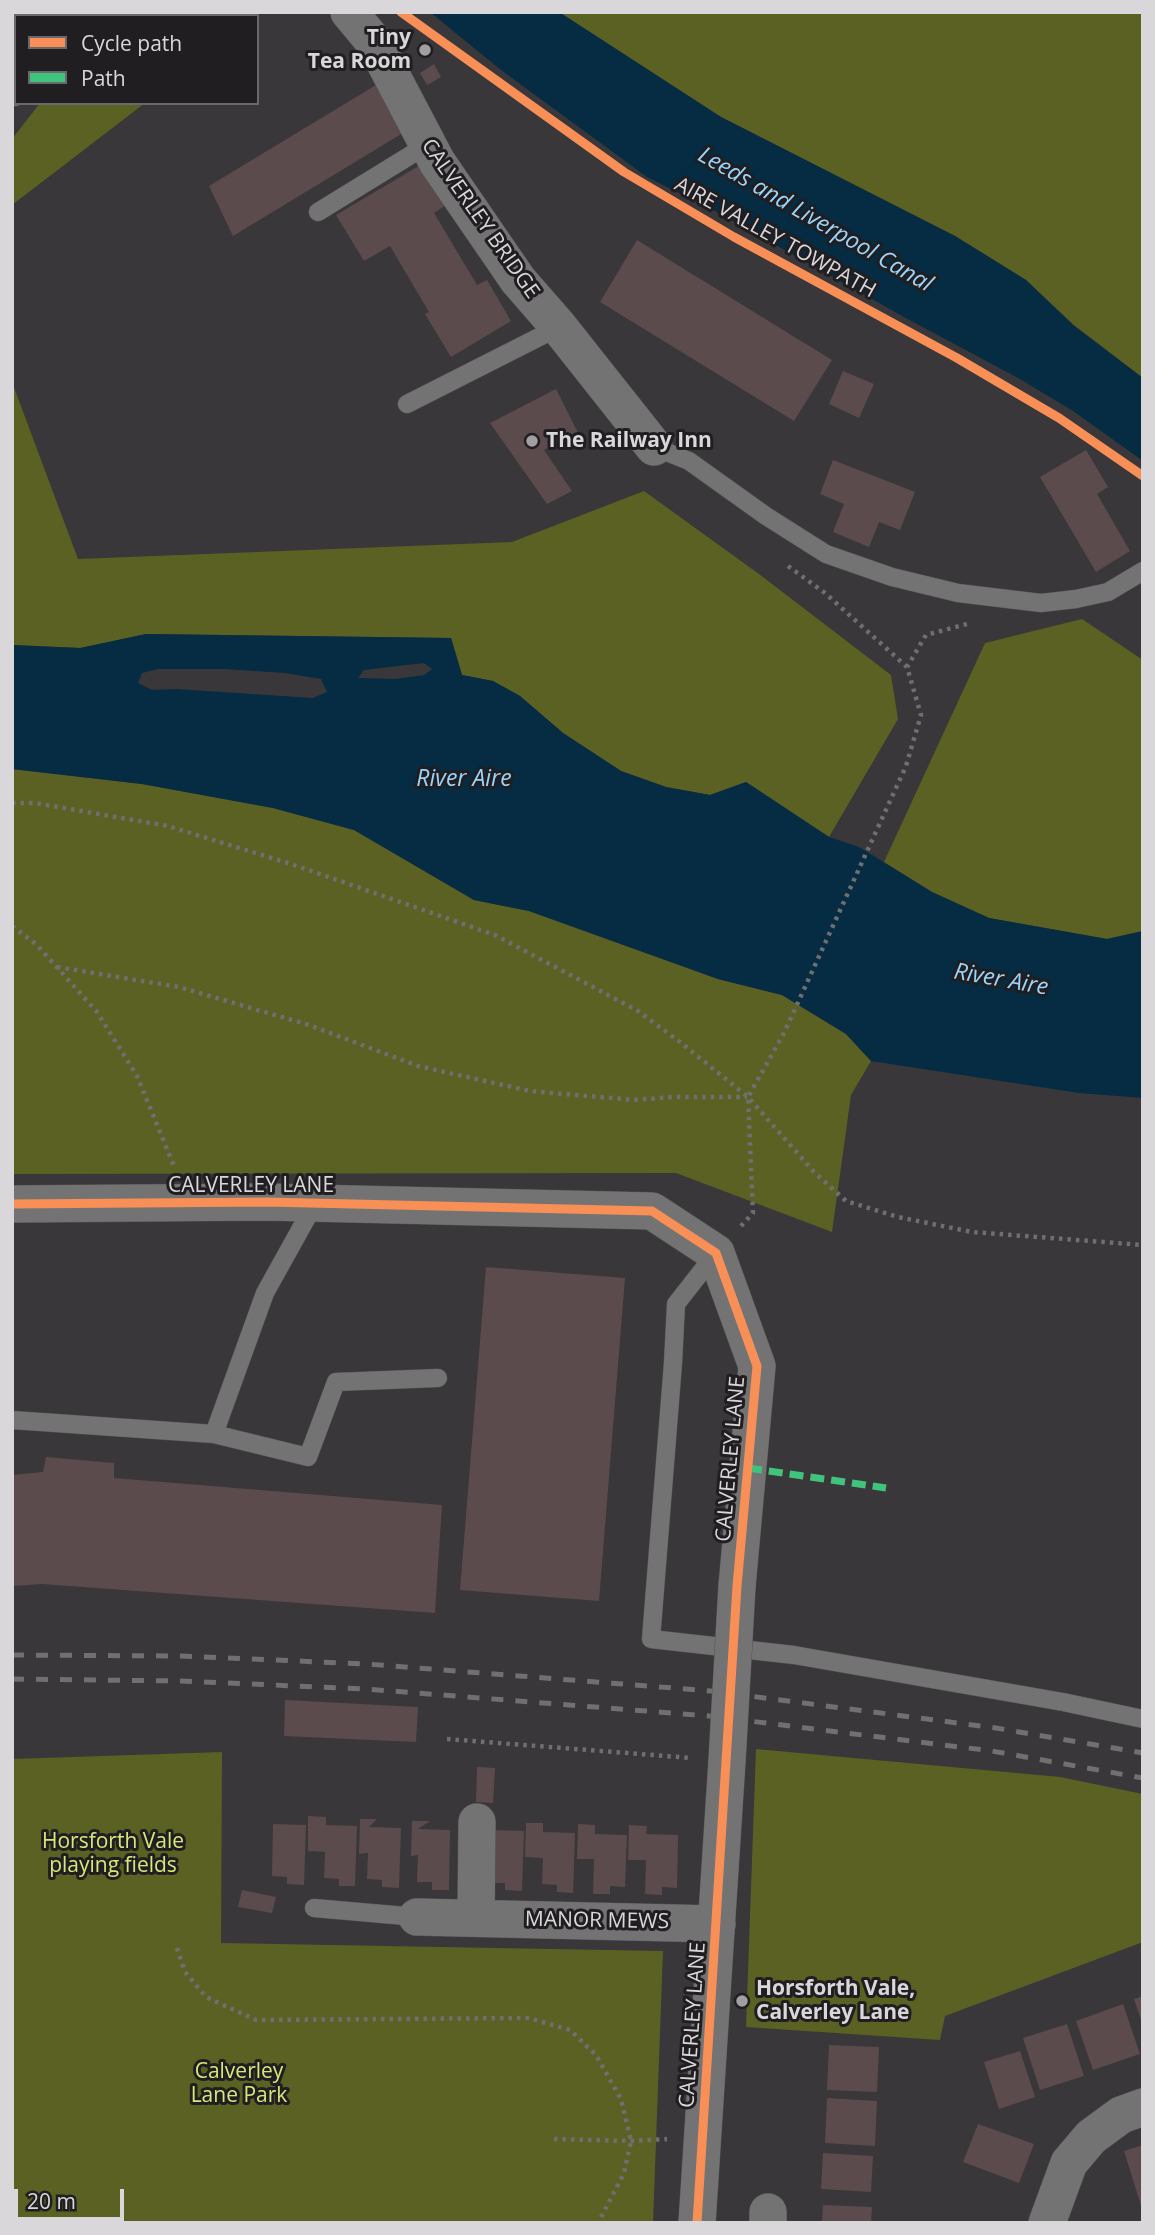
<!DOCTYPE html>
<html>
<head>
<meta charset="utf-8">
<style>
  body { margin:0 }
  #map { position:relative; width:1155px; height:2235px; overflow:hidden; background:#393739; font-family:"Open Sans",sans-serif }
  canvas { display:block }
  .frame { position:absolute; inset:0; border:14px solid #d9d7d9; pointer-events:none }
  .legend { position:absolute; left:14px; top:14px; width:245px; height:91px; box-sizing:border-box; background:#201e20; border:2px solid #6a686a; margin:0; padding:9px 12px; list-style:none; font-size:21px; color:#d9d7d9 }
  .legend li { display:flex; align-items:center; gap:14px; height:35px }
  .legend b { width:35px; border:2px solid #6a686a }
  .scale { position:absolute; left:14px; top:2189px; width:110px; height:32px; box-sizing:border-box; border:4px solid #d9d7d9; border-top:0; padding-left:9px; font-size:21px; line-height:24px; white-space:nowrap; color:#d9d7d9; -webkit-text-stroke:5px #201e20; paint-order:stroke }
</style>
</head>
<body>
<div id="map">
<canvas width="1155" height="2235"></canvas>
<div class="frame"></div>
<ul class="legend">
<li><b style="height:9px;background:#f78f57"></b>Cycle path</li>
<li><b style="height:9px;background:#40c37c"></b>Path</li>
</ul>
<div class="scale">20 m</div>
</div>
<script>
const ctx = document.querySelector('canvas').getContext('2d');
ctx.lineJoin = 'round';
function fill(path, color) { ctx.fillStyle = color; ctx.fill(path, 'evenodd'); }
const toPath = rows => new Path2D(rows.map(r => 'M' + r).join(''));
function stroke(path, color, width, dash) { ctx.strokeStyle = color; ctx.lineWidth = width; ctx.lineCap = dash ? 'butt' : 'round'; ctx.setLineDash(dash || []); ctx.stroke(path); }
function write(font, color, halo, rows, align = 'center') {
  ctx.font = font + ' "Open Sans",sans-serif'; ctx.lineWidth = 6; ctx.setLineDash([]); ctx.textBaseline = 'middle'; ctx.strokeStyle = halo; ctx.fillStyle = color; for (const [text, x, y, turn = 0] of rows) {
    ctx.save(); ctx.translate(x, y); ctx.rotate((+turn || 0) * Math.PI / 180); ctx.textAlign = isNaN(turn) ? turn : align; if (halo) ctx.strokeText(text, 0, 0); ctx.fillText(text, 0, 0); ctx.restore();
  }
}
fill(toPath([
  [113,12,166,12,167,16,110,16],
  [559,12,1143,12,1143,378,1074,325,1026,280,955,236,721,117],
  [40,103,145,103,12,205,12,139],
  [12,382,78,559,512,542,644,491,759,574,891,675,898,719,829,837,746,782,710,795,666,787,621,771,563,733,520,696,493,681,462,675,451,638,146,634,81,648,12,645],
  [1082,619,1143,660,1143,931,1107,939,989,918,932,892,884,862,985,643],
  [12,769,142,784,273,808,354,830,474,900,529,911,718,979,782,995,846,1034,871,1061,851,1095,832,1232,676,1173,12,1174],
  [756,1749,1060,1777,1143,1794,1143,1942,945,2016,940,2040,746,2027],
  [222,1752,221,1943,663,1951,653,2223,12,2223,12,1759]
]), '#5a6123');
fill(toPath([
  [430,12,559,12,721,117,955,236,1026,280,1074,326,1143,378,1143,461,1073,411,1020,379,904,317,717,212,647,177,501,70],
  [146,634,451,638,462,675,493,681,520,696,563,733,621,771,666,787,710,795,746,782,829,837,859,847,932,892,989,918,1107,939,1143,931,1143,1098,1079,1093,871,1061,846,1034,782,995,718,979,529,911,474,900,354,830,273,808,142,784,12,769,12,645,80,648],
  [424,663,432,669,424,675,395,679,358,678,364,670],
  [158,669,224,669,285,673,321,679,327,692,313,698,176,689,152,690,138,683,142,673]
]), '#052c42');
fill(toPath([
  [434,64,441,77,427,85,420,73],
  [376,85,403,133,233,236,209,186],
  [422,164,446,205,434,213,477,285,487,280,511,321,451,357,425,314,429,312,390,246,364,261,336,215],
  [637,240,832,360,794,421,600,302],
  [843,371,874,384,859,418,829,404],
  [556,389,578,433,544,450,572,491,547,504,490,423],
  [1086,450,1108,487,1097,494,1130,551,1096,572,1040,477],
  [833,460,915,492,900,530,879,522,869,547,833,532,844,504,820,494],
  [486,1267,625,1278,599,1601,460,1590],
  [46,1457,114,1463,114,1478,442,1505,435,1613,42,1584,12,1586,12,1475,43,1472],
  [285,1700,418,1707,416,1742,284,1736],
  [477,1767,495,1768,493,1803,476,1802],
  [308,1816,326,1817,326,1825,357,1826,355,1886,339,1886,339,1879,324,1878,325,1852,308,1851],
  [360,1819,377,1819,369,1827,401,1828,399,1888,382,1887,382,1880,367,1879,368,1853,359,1854],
  [412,1821,430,1821,418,1829,450,1830,449,1890,432,1890,432,1882,417,1882,418,1855,411,1856],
  [526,1823,543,1823,543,1832,575,1833,573,1893,557,1892,557,1885,542,1884,543,1858,525,1857],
  [273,1824,306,1825,304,1885,287,1884,287,1877,272,1876],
  [578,1824,595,1825,595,1834,627,1835,625,1887,610,1886,610,1894,593,1894,594,1859,577,1859],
  [629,1825,647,1826,646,1834,678,1835,677,1888,662,1887,662,1895,645,1894,646,1860,628,1860],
  [492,1830,524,1831,522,1891,505,1890,505,1883,490,1883],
  [242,1890,276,1897,272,1913,238,1907],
  [1143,1996,1143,2023,1142,2023,1134,1999],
  [1123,2004,1140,2054,1093,2070,1076,2021],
  [1067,2024,1084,2076,1040,2090,1023,2038],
  [829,2045,879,2047,877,2092,827,2090],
  [1020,2051,1035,2097,999,2109,984,2062],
  [827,2098,877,2101,875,2146,825,2143],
  [978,2124,1034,2144,1019,2183,963,2162],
  [1143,2145,1143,2209,1142,2209,1124,2151],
  [823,2153,873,2156,871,2192,821,2189],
  [823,2205,872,2207,871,2223,822,2223]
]), '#5b4b4c');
const lane = toPath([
  [318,212,427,145],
  [407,404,559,327],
  [654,447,689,461,766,516,826,554,892,577,958,593,1041,603,1076,599,1108,592,1143,571],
  [716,1253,676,1304,673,1363,651,1639,794,1655,1063,1702,1143,1719],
  [12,1420,214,1434,265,1293,315,1203],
  [214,1434,308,1457,336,1382,438,1378],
  [314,1908,417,1917]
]);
const street = toPath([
  [349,12,374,42,437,162,518,280,559,327,654,447],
  [73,16,76,12],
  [12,88,16,84],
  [12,1204,267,1202,652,1211,716,1253,757,1366,737,1586],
  [417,1917,717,1924],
  [476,1918,477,1822],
  [697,2223,727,1761],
  [768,2223,768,2212],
  [1047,2223,1069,2163,1091,2137,1121,2115,1143,2107]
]);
stroke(lane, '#565456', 19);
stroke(street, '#565456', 38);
stroke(toPath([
  [788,566,825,593,907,667],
  [12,803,35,803,168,826,294,865,495,935,638,1011,680,1042,748,1097,814,1172,846,1201,898,1217,972,1232,1143,1245],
  [12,926,37,945,97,1012,137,1076,174,1166],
  [57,967,179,987,309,1025,418,1066,530,1091,634,1100,673,1097,747,1097],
  [741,1226,753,1213,748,1097,784,1033,906,766,921,715,907,667,926,635,967,624],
  [447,1739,691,1758],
  [177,1948,185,1972,206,1997,256,2020,529,2018,570,2030,596,2055,621,2099,631,2141,624,2173,598,2223],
  [554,2139,631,2141,667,2139]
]), '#706f70', 4.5, [3.5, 5]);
stroke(lane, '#747374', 18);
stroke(street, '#747374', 37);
stroke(toPath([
  [12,1655,181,1656,367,1664,711,1691,996,1728,1143,1753],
  [12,1679,180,1681,366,1689,709,1716,992,1751,1143,1778]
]), '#707070', 5, [12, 12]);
const streetBridge = toPath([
  [727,1761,737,1586]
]);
stroke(streetBridge, '#565456', 38, []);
stroke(streetBridge, '#747374', 37);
stroke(toPath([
  [748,1468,886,1488]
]), '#40c37c', 7, [14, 7]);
stroke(toPath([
  [401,12,624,172,734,237,957,358,1059,418,1143,476],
  [12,1204,267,1202,652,1211,716,1253,757,1366,737,1586,697,2223]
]), '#f78f57', 9);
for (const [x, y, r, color] of [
  [425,50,7,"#a19fa1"],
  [532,441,7,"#a19fa1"],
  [742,2001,7,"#a19fa1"]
]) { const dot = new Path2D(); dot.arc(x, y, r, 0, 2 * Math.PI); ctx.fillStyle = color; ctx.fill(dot); stroke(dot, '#201e20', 2.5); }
write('bold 21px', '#d9d7d9', '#201e20', [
  ["Tiny",411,38,"right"],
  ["Tea Room",411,62,"right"],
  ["The Railway Inn",546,441],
  ["Horsforth Vale,",756,1989],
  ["Calverley Lane",756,2013]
], 'left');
write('21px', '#d9d7d9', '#201e20', [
  ["CALVERLEY BRIDGE",480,219,55],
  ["AIRE VALLEY TOWPATH",775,238,29],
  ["CALVERLEY LANE",251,1186],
  ["CALVERLEY LANE",731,1459,-85],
  ["MANOR MEWS",597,1921,1],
  ["CALVERLEY LANE",693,2025,-86]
]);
write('21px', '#d7e77a', '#201e20', [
  ["Horsforth Vale",113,1842],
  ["playing fields",113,1866],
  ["Calverley",239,2072],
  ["Lane Park",239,2096]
]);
write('italic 23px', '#99d4fb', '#201e20', [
  ["Leeds and Liverpool Canal",815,220,30],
  ["River Aire",464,779],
  ["River Aire",1001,980,10]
]);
</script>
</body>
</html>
